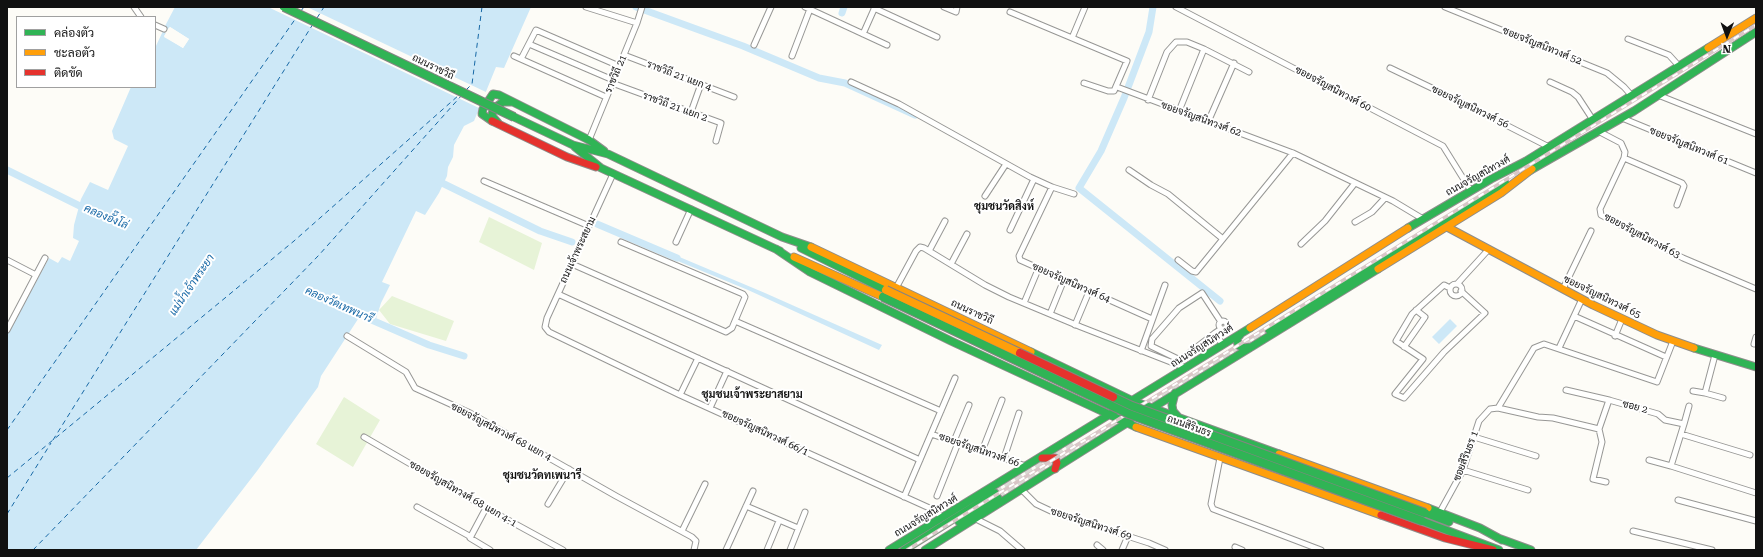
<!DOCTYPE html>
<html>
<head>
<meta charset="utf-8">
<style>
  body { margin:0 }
  #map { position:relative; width:1763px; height:557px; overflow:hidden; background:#fdfcf7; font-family:"Roboto Serif",Sarabun,serif }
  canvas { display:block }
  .frame { position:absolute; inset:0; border:8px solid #111; pointer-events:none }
  .legend { position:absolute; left:16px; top:16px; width:140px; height:72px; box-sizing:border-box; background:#fff; border:1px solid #a0a0a0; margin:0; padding:5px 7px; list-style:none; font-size:12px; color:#111 }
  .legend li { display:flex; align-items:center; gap:8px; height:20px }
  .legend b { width:20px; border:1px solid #a0a0a0 }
  .north { position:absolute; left:1707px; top:16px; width:40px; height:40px; -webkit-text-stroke:3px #fff; paint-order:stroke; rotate:181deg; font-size:11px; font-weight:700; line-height:16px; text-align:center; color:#111 }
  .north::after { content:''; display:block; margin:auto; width:14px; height:18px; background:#111; clip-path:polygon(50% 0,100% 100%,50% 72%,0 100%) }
</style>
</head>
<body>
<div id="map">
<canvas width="1763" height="557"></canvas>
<div class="frame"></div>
<ul class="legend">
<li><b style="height:5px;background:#30b455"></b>คล่องตัว</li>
<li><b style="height:5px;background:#ff9f0a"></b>ชะลอตัว</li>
<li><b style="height:5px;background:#e5322d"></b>ติดขัด</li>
</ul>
<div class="north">N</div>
</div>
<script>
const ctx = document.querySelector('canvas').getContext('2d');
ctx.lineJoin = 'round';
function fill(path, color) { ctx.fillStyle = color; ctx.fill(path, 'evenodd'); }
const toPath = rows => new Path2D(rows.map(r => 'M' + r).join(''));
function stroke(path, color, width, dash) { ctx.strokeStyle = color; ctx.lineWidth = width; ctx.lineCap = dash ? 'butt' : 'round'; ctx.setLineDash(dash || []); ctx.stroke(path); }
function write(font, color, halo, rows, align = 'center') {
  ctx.font = font + ' "Roboto Serif",Sarabun,serif'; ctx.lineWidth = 4; ctx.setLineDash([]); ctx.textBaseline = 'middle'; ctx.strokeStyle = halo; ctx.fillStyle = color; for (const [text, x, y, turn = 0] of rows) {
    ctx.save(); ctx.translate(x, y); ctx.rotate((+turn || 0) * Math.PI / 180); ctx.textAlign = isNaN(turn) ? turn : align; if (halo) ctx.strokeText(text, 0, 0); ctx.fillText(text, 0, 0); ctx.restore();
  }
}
fill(toPath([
  [489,217,542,243,534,270,479,242],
  [392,296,454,321,446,341,390,324,379,310],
  [344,397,380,420,353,467,316,444]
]), '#e7f3d7');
fill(toPath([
  [175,7,531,7,504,68,496,67,474,121,464,126,454,145,453,157,448,167,447,176,439,193,425,215,416,211,382,282,390,285,381,303,375,322,360,316,321,376,318,387,257,471,196,550,7,550,7,335,49,258,58,263,62,257,70,261,79,241,73,238,74,225,81,199,90,182,108,190,128,146,114,139,112,131,131,87,155,87,155,48,163,31,166,33,164,36,183,48,189,39,170,27,167,30,164,28],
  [670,253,765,293,882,345,879,350,748,290,668,257],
  [1450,319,1457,326,1439,344,1432,337]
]), '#cde8f7');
fill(toPath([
  [268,7,307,7,488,93,481,109],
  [170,27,189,39,183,48,164,37,166,33,163,31,164,28,167,30],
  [170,29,187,39,183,46,167,36]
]), '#fdfcf7');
stroke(toPath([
  [636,7,743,46,819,78,845,83,915,115],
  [1153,7,1149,32,1124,98,1101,151,1079,188,1220,301],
  [842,13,844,7],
  [7,170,88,210],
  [436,180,540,231,572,242],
  [597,224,677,258],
  [367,318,429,345,464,356]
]), '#cde8f7', 7);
stroke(toPath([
  [300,12,304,7],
  [317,18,324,7],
  [466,90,472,84,482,7],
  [7,430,296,18],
  [53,440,313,24],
  [7,478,294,241,459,95],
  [7,514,51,443],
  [33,550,319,255,462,95]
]), '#1768a6', 1, [5, 4]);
stroke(toPath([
  [1142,409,1269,330],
  [995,493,1074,444],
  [998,498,1127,418]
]), '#dad9d4', 8, [8, 4]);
const street = toPath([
  [134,7,141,17],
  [586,7,637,23],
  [805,7,887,45],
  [944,7,956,12,957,7],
  [1176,7,1443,146,1471,191],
  [1445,7,1607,73,1624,87,1632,96],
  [874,8,937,37],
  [1010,12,1127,61,1114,91,1108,91,1084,83],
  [155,25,164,29],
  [863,34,875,7],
  [1072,38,1085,7],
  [1628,39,1669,55,1679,66],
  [529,44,613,80],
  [754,45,771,7],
  [624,55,734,97],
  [514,56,606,97],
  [792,56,810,9],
  [521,59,536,30,619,66],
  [1390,68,1461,102,1549,147],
  [851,82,899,104,1030,177,1052,187,1074,194],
  [1550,82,1572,92,1578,97,1593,120],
  [612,83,721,123,716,141],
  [1117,87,1293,153,1393,201,1423,219],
  [1658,95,1756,134],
  [1148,100,1167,52,1176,42,1187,42,1204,49,1249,72],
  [1179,111,1204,49],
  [691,112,701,84],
  [1622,118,1756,173],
  [1208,122,1234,63],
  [1598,131,1621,143,1625,152,1624,158,1600,209,1601,215,1683,258,1756,289],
  [589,140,637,23,642,7],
  [1624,158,1682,183,1684,186,1677,205],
  [1129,170,1151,185,1168,194,1223,239],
  [613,174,547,318,545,327,549,332,680,395,936,511,942,518],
  [484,181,589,226],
  [1052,187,1019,256,1020,260,1152,319],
  [985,196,1006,164],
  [1355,222,1372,212,1385,198],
  [1010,230,1034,179],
  [676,242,691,209],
  [1301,244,1325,221,1355,183],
  [929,251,945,221],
  [7,260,36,275],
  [1178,260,1192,271,1196,272,1293,153],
  [572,264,726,332,732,328,745,297,743,294,621,242],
  [951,264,967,234],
  [1457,284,1489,249],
  '1450 290a6 6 0 1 1 12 0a6 6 0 1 1-12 0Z',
  [896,288,916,251,920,247,924,248,985,285,1009,297,1081,327,1186,368],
  [1450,288,1444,285,1412,314,1396,341,1423,359,1395,394,1404,398,1444,352,1485,313,1461,291],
  [1563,289,1591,231],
  [558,294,920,460],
  [1024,303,1037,272],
  [1050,314,1063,282],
  [1574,316,1666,357],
  [735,321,941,411],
  '1219 325a4 4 0 1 1 8 0a4 4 0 1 1-8 0Z',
  [1075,325,1088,294],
  [7,330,45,258],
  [1218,331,1215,333,1223,345],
  [1215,333,1180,360,1151,346,1152,339,1179,308,1202,293,1221,322],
  [347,336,406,372,415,388,470,413,616,496,692,537,696,541,694,550],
  [1615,336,1622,319],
  [1756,337,1754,344,1756,344],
  [1404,347,1425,317,1416,310],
  [1559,348,1582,299],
  [1141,351,1165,285],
  [1566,390,1609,400],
  [1693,391,1705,393,1715,355],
  [1705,393,1723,398],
  [680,395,698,358],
  [710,408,727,371],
  [1498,408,1534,348,1544,344,1657,382,1673,341],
  [1684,424,1689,406],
  [1599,429,1602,442,1593,479,1606,482],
  [931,434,1026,466],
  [1681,434,1750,455],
  [364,437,488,509,563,550],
  [1474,437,1536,456],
  [954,441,969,405],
  [982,451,1002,400],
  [1004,458,1019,413],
  [1220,458,1211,504,1213,509,1321,550],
  [1649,460,1671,466],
  [1463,470,1528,490],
  [1022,490,1036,504,1053,512,1149,543,1165,550],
  [937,496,958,443],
  [904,497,955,378],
  [1678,500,1756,521],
  [548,504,569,469],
  [746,506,798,528],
  [417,507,471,537],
  [486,508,470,538,490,550],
  [1440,512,1463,470,1479,421,1490,409,1498,408,1538,417,1553,418,1599,429,1609,400,1658,414,1665,420,1684,424,1671,466,1756,493],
  [976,519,1000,531,1022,550],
  [682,531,705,484],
  [1633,531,1712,550],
  [1097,545,1103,550],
  [1235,547,1242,550],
  [726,550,753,491],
  [767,550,779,521],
  [790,550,805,512],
  [1122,550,1128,536]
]);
const fast = toPath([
  [514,117,573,145,608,154,782,237,811,247],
  [492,121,482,114,483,109,493,94,499,95,589,140,604,151],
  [498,123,492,116,493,109,503,102,511,102],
  [575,147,601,168,780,251],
  [1529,171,1634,111,1756,32],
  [1408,228,1491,179,1526,161,1708,48],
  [801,248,886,290],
  [776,249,810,272,951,341,1136,427],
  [1269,330,1506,184],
  [1240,335,1237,338,1238,345,1244,348,1251,347],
  [1694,348,1756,367],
  [1031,352,1133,401,1279,454],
  [1175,393,1172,405,1173,411,1179,418],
  [1149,410,1378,269],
  [1428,508,1480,528,1502,540],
  [1425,513,1449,522],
  [1422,521,1499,550],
  [959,522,998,498],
  [1498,538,1531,550],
  [889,550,1250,328],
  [904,550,995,493],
  [925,550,1130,421]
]);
const slow = toPath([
  [1708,48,1756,18],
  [1447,227,1593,305,1657,335,1694,348],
  [811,247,1031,352],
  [794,257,883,297],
  [1378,269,1501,193,1532,169],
  [1250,328,1408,228],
  [1136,427,1381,515],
  [1279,454,1428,508]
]);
const jam = toPath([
  [492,121,567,157,596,167],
  [1042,458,1055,458,1057,463,1055,469],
  [1381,515,1445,538,1493,550]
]);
stroke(street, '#979795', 7);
stroke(fast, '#8e8d8b', 9);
stroke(slow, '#8e8d8b', 9);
stroke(jam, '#8e8d8b', 9);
stroke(street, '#fffffe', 5);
stroke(fast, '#30b455', 7);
stroke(slow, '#ff9f0a', 7);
stroke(jam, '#e5322d', 7);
const rail = toPath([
  [907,550,1756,25]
]);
stroke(rail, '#d9c6c7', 3.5);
stroke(rail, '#fff', 2, [6]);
const fastBridge = toPath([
  [284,7,514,117],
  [883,297,1129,414,1422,521],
  [1113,397,1132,406,1425,513]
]);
const slowBridge = toPath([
  [886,290,1020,353]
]);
const jamBridge = toPath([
  [1020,353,1113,397]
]);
stroke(fastBridge, '#858482', 10, []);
stroke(slowBridge, '#858482', 10, []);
stroke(jamBridge, '#858482', 10, []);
stroke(fastBridge, '#30b455', 8);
stroke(slowBridge, '#ff9f0a', 8);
stroke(jamBridge, '#e5322d', 8);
write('10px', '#111', '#fff', [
  ["ซอยจรัญสนิทวงศ์ 52",1542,46,22],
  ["ถนนราชวิถี",433,67,26],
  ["ราชวิถี 21",616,74,-67],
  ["ราชวิถี 21 แยก 4",679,76,21],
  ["ซอยจรัญสนิทวงศ์ 60",1333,89,28],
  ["ราชวิถี 21 แยก 2",675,107,20],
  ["ซอยจรัญสนิทวงศ์ 56",1470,107,26],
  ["ซอยจรัญสนิทวงศ์ 62",1201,119,20],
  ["ซอยจรัญสนิทวงศ์ 61",1689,146,22],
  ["ถนนจรัญสนิทวงศ์",1478,176,-29],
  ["ซอยจรัญสนิทวงศ์ 63",1642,236,28],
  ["ถนนเจ้าพระสยาม",578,250,-65],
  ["ซอยจรัญสนิทวงศ์ 64",1071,283,24],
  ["ซอยจรัญสนิทวงศ์ 65",1602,297,26],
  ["ถนนราชวิถี",972,312,25],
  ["ถนนจรัญสนิทวงศ์",1202,346,-32],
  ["ซอย 2",1635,407,15],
  ["ถนนสิรินธร",1189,426,20],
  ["ซอยจรัญสนิทวงศ์ 68 แยก 4",501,432,28],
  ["ซอยจรัญสนิทวงศ์ 66/1",765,433,25],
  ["ซอยจรัญสนิทวงศ์ 66",979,450,19],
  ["ซอยสิรินธร 1",1466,456,-69],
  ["ซอยจรัญสนิทวงศ์ 68 แยก 4-1",463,494,30],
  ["ถนนจรัญสนิทวงศ์",926,516,-31],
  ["ซอยจรัญสนิทวงศ์ 69",1091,524,18]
]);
write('bold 11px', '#111', '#fff', [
  ["ชุมชนวัดสิงห์",1004,207],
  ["ชุมชนเจ้าพระยาสยาม",752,395],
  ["ชุมชนวัดทเพนารี",542,476]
]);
write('italic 11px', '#1768a6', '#fff', [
  ["คลองอั๊งโล่",106,217,23],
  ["แม่น้ำเจ้าพระยา",192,285,-56],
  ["คลองวัดเทพนารี",339,305,24]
]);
</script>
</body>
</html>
